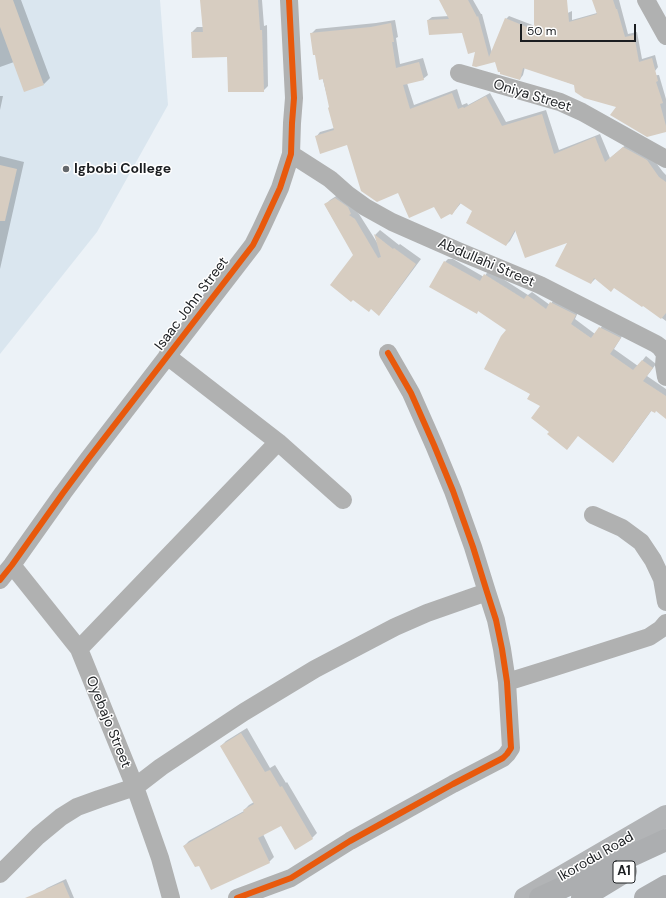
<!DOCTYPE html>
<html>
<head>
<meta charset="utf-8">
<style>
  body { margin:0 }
  #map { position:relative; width:666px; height:898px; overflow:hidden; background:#ecf2f7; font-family:"DM Sans",sans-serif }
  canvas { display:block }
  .scale { position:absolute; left:520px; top:24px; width:116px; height:18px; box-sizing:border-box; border:2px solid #1b1e21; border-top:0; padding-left:5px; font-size:12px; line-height:14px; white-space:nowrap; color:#1b1e21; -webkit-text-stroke:3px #fff; paint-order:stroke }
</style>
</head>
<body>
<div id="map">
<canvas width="666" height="898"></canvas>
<div class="scale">50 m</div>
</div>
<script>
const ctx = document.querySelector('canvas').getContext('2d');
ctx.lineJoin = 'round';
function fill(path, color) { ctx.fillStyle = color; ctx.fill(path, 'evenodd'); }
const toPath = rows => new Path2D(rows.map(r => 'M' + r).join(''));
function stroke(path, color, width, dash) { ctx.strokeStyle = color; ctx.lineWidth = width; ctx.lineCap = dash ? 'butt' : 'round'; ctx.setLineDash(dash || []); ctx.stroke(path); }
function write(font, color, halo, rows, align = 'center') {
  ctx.font = font + ' "DM Sans",sans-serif'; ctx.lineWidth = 3; ctx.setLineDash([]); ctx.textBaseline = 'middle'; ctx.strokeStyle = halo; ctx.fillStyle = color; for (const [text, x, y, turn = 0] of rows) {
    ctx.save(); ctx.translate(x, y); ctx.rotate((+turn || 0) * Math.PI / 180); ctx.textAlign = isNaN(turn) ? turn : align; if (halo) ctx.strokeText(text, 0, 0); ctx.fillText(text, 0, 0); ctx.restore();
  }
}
fill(toPath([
  [0,0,160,0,168,105,97,232,0,354]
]), '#dae6ef');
fill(toPath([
  [0,0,21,0,50,78,44,84,14,62,0,67],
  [201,0,262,0,264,26,267,25,268,86,263,91,228,56,192,32,197,27,203,27],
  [440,0,473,0,481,14,482,14,492,53,506,19,509,16,535,26,535,0,553,0,561,16,572,11,572,20,597,13,593,0,619,0,628,34,637,32,642,59,655,55,658,67,655,71,646,76,659,75,666,99,666,131,575,85,525,67,523,75,520,79,495,61,476,50,463,32,428,20,432,17,449,16],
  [395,20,398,37,396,38,400,64,423,58,428,75,423,79,407,83,414,105,457,89,462,105,467,103,468,105,490,93,506,122,546,110,559,150,600,134,610,158,628,143,651,156,663,172,666,175,666,321,643,304,615,287,596,278,591,283,569,241,516,230,510,241,506,245,474,211,461,203,452,214,398,191,348,144,316,137,320,132,334,128,330,107,311,34,316,29,376,23],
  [0,96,3,96,0,110],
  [0,156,24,162,0,269],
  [341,193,359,214,378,244,375,235,380,230,399,245,400,244,421,259,384,309,379,314,354,255,325,205,330,200],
  [448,259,453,259,484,277,489,270,528,295,532,292,550,305,555,298,579,310,575,319,595,334,605,323,624,333,614,349,638,366,646,356,656,364,647,376,666,389,666,417,656,410,652,410,617,458,613,462,578,435,551,432,542,406,531,393,507,330,479,310,476,313,444,263],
  [247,728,270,768,275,765,286,783,287,782,317,833,312,838,281,824,263,834,274,857,269,862,200,865,184,846,189,841,244,811,244,810,249,805,254,802,221,746,226,741],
  [66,879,74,898,46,898,43,891,47,888]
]), '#0003');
fill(toPath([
  [0,0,13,0,44,85,24,92,0,27],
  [200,0,258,0,260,30,262,30,264,92,228,92,227,57,192,58,191,32,203,32],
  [439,0,468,0,477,17,478,16,489,57,505,18,534,30,534,0,567,0,569,22,597,14,592,0,613,0,616,9,617,9,625,37,634,35,639,62,652,58,658,81,656,82,663,103,660,104,666,126,666,132,647,137,610,115,616,107,584,98,575,92,574,85,523,68,520,80,500,74,500,72,498,72,495,62,476,67,472,66,475,52,468,54,462,33,429,35,427,20,449,19],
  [391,23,394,42,392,42,396,68,419,62,424,80,403,85,410,109,452,93,458,109,463,107,464,108,486,96,502,126,542,114,554,154,595,137,605,162,623,147,647,160,659,177,666,182,666,313,661,319,643,306,642,307,614,288,611,292,594,278,591,284,555,266,567,243,525,258,515,230,506,246,466,223,472,211,460,203,452,215,450,214,441,219,434,207,409,218,398,193,377,202,361,191,347,145,320,154,315,136,334,130,328,108,329,107,323,79,319,80,315,55,313,55,310,33,371,27],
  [0,165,17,169,5,221,0,221],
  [335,198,348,207,351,214,349,215,355,219,378,258,381,257,374,234,393,249,394,248,416,264,379,316,371,309,369,312,353,300,351,302,330,285,353,255,324,204],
  [444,261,480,281,484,274,524,299,527,295,546,309,550,302,576,315,571,324,591,338,599,327,621,338,610,354,633,370,642,360,653,368,643,381,666,396,666,419,656,411,655,413,651,411,613,463,578,436,567,450,547,434,549,432,531,418,540,406,527,399,530,394,484,369,501,336,506,330,478,311,477,314,429,287],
  [241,733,265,772,270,770,280,787,282,786,313,839,295,850,281,826,258,838,270,863,211,890,199,866,195,867,183,846,244,812,243,810,254,804,220,746],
  [63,882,70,898,25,898]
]), '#d7cdc1');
stroke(toPath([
  [646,0,666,36],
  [459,73,560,102,582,112,666,159],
  [291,154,330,179,347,194,365,207,392,222,458,251,540,285,656,344,660,347,665,354,664,365,666,377],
  [167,356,278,442,343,500],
  [593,515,622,528,641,542,653,560,662,579,666,602],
  [12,565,79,649,135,787,160,858,171,898],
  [0,580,12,565,63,493,89,458,253,245,261,229,280,188,291,154,292,123,294,98,289,0],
  [79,649,278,442],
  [507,682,552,668,649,637,661,629,666,623],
  [0,874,38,836,61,817,77,807,99,799,135,787,161,767,244,712,315,669,395,627,427,613,487,592],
  [237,898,291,878,350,841,397,815,453,784,503,758,507,754,511,748,507,682,502,649,496,620,487,592,473,547,453,491,434,445,411,393,388,353]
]), '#b0b1b1', 18);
stroke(toPath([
  [525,898,666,816]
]), '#b2b4b6', 22);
stroke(toPath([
  [540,898,666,840],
  [582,898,626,871],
  [645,898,666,886]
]), '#acaeb0', 22);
stroke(toPath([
  [0,580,12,565,63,493,89,458,253,245,261,229,280,188,291,154,292,123,294,98,289,0],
  [237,898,291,878,350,841,397,815,453,784,503,758,507,754,511,748,507,682,502,649,496,620,487,592,473,547,453,491,434,445,411,393,388,353]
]), '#e8590c', 6);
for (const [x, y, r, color] of [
  [66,169,4,"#64686c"]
]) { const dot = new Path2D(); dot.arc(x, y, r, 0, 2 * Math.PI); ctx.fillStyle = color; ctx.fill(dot); stroke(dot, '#fff', 1.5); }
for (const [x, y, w] of [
  [624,872,22]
]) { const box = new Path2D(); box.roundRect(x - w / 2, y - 11, w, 22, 3); ctx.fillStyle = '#fff'; ctx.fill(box); stroke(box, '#1b1e21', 1); }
write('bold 13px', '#1b1e21', null, [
  ["A1",624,872]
]);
write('14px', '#1b1e21', '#fff', [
  ["Oniya Street",532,96,17],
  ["Abdullahi Street",486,263,23],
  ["Isaac John Street",192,304,-53],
  ["Oyebajo Street",108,722,68],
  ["Ikorodu Road",596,857,-30]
]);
write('bold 14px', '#1b1e21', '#fff', [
  ["Igbobi College",74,169]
], 'left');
</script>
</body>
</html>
